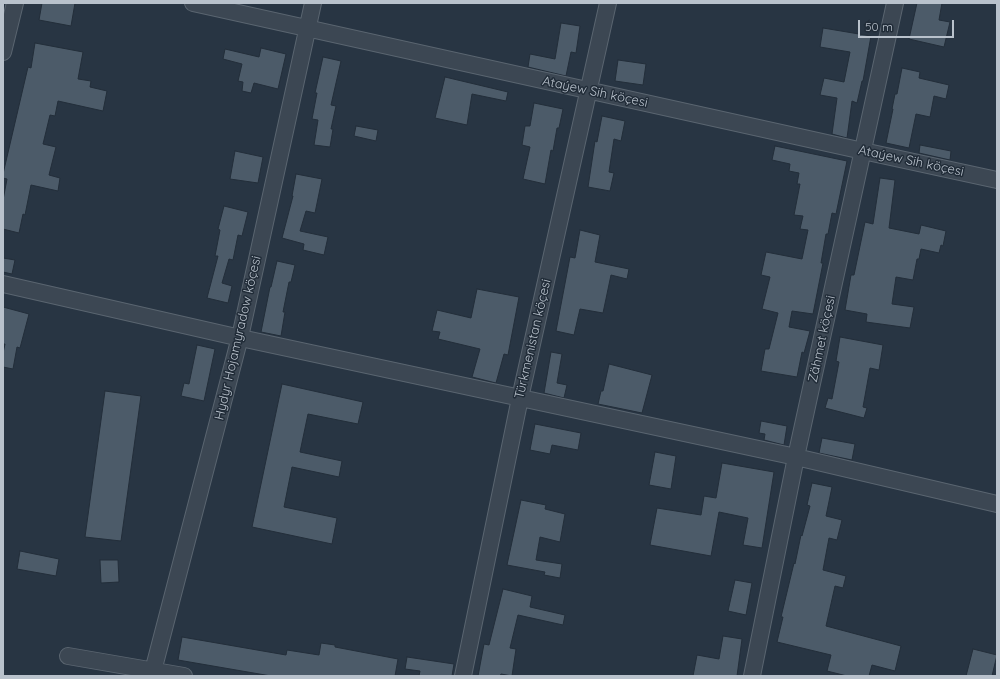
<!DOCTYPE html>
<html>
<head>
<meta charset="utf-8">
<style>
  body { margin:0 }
  #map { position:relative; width:1000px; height:679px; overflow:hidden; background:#283543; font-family:Quicksand,sans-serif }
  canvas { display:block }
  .frame { position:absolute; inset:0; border:4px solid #b9c2cc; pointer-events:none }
  .scale { position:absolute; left:858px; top:20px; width:96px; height:18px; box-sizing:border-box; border:2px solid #b9c2cc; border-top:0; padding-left:5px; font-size:12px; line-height:14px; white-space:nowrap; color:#b9c2cc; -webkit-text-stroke:3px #212c38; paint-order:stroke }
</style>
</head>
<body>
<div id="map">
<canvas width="1000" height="679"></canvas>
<div class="frame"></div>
<div class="scale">50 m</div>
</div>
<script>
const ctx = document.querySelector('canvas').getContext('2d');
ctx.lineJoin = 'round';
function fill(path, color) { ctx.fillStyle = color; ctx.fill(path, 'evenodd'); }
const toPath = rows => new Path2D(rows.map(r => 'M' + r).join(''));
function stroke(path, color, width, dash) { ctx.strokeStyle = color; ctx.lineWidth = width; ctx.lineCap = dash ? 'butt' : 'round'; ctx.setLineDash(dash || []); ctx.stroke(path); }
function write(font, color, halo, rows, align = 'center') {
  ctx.font = font + ' Quicksand,sans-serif'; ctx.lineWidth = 3; ctx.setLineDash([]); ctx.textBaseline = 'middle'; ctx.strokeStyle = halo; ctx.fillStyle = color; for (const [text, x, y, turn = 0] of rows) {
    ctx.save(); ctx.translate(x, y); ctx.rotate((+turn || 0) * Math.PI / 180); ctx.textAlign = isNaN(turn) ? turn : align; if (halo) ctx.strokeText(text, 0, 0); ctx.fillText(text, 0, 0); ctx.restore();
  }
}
const building = toPath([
  [42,3,75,3,71,26,39,20,42,3],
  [917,3,942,3,939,20,950,22,944,47,909,39,917,3],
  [561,23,580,26,576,53,571,52,566,76,528,67,530,54,555,59,561,23],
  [823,28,871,36,863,81,862,81,857,103,852,101,847,138,832,134,837,98,820,95,824,78,844,82,850,52,820,47,823,28],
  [35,43,83,52,78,79,91,81,90,87,107,91,103,111,58,101,55,116,50,115,43,144,56,147,49,175,60,178,58,191,31,185,25,215,23,214,19,233,3,229,3,200,7,179,3,178,3,174,28,67,31,68,35,43],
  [261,48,286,54,278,89,254,83,251,93,242,91,243,82,238,81,242,64,223,59,225,49,259,57,261,48],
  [323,57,341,61,331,105,336,106,331,129,333,129,330,147,314,145,318,120,312,119,317,93,315,93,323,57],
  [618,60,646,64,643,85,615,81,618,60],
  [902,68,920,72,919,78,949,85,946,99,934,96,930,117,916,114,909,148,886,143,893,109,892,109,895,94,897,94,902,68],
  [445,77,508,92,506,101,472,94,467,125,435,118,445,77],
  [534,103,563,109,559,128,557,128,553,151,551,150,545,184,523,179,530,147,522,145,525,126,530,126,534,103],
  [602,116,625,121,621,141,614,139,609,172,614,173,610,191,588,187,595,141,597,142,602,116],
  [356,126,378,130,376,141,354,136,356,126],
  [920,145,951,151,950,160,919,153,920,145],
  [775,146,847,161,836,214,832,213,828,234,826,234,821,263,823,263,813,314,792,311,789,327,810,331,804,353,802,352,797,377,761,371,765,349,769,349,778,313,762,309,770,277,761,275,766,252,802,259,808,230,800,229,803,216,794,215,800,184,797,184,799,173,789,171,790,164,772,160,775,146],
  [235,151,263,157,258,183,230,179,235,151],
  [296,174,322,179,315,213,306,211,300,231,328,237,324,255,303,250,304,244,282,238,293,196,292,196,296,174],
  [880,178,895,180,889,228,919,234,921,225,946,231,943,246,941,245,939,253,921,249,919,259,917,259,913,280,896,277,892,304,914,307,910,328,866,322,867,314,845,310,851,275,854,275,865,222,873,224,880,178],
  [224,206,248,212,242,236,238,235,233,260,229,259,222,283,232,286,228,303,207,298,218,256,215,256,220,230,218,229,224,206],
  [580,230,600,235,595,262,629,269,627,279,611,275,603,313,580,309,574,335,556,331,570,257,575,258,580,230],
  [3,258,15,260,12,274,3,272,3,258],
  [277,261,295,265,291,282,289,282,283,312,285,312,281,336,261,332,270,287,271,287,277,261],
  [477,289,519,297,508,355,504,354,496,383,472,377,480,349,438,339,440,332,432,331,437,310,471,318,477,289],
  [3,307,29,314,20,348,17,347,13,369,3,367,3,353,5,344,3,344,3,307],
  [840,337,883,345,879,370,870,368,863,407,867,408,864,418,825,408,828,398,832,399,839,362,836,361,840,337],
  [197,345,215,349,204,401,181,396,184,383,189,384,197,345],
  [551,352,562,354,557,383,567,385,564,398,544,393,551,352],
  [609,364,652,375,642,413,598,404,601,391,603,391,609,364],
  [282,384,363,402,358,424,308,414,300,452,342,461,339,477,292,467,284,507,337,518,332,544,252,527,282,384],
  [105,391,141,396,121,541,85,537,105,391],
  [761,421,787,426,784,445,764,440,765,434,759,433,761,421],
  [535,424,581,433,578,450,552,445,550,454,530,450,535,424],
  [822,438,855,444,852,460,819,453,822,438],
  [655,452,676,456,671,489,649,485,655,452],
  [722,463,774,472,762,548,743,545,748,518,719,512,711,556,650,545,657,508,701,515,704,496,716,498,722,463],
  [812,483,832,487,826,516,842,520,837,540,829,538,823,570,846,576,843,588,835,586,826,626,901,646,895,671,872,665,869,676,847,676,827,671,831,655,777,642,783,617,781,617,794,563,795,564,801,535,802,536,810,506,807,505,812,483],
  [521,500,546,505,545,509,565,514,560,542,540,537,536,560,562,564,560,578,544,575,545,572,507,565,521,500],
  [20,551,59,559,56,576,17,569,20,551],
  [100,560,118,560,119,582,101,583,100,560],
  [735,580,752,583,746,615,728,611,735,580],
  [503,589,532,596,530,607,565,615,563,625,518,615,510,648,516,649,512,676,501,674,500,676,478,676,484,644,489,645,503,589],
  [723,636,742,639,737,676,693,676,697,655,719,659,723,636],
  [182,637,286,655,287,650,319,655,321,643,335,645,335,647,398,659,395,676,271,676,178,660,182,637],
  [973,649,997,655,992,676,966,676,973,649],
  [407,657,454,664,452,676,419,676,420,671,405,669,407,657]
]);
fill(building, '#4c5b69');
stroke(building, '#232e3a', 1);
const minor = toPath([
  [193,3,863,151,997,180],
  [3,52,15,3],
  [3,284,236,337,796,457,997,504],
  [68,656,184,676],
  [153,671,240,337,313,3],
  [463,676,520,398,608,3],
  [752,676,796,457,895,3]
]);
stroke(minor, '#5a6570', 18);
stroke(minor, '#3c4753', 16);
write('13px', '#b9c2cc', '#212c38', [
  ["Ataýew Sih köçesi",595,92,12],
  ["Ataýew Sih köçesi",911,161,12],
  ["Hydyr Hojamyradow köçesi",238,338,-77],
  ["Türkmenistan köçesi",533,339,-77],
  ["Zähmet köçesi",822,339,-78]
]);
</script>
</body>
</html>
